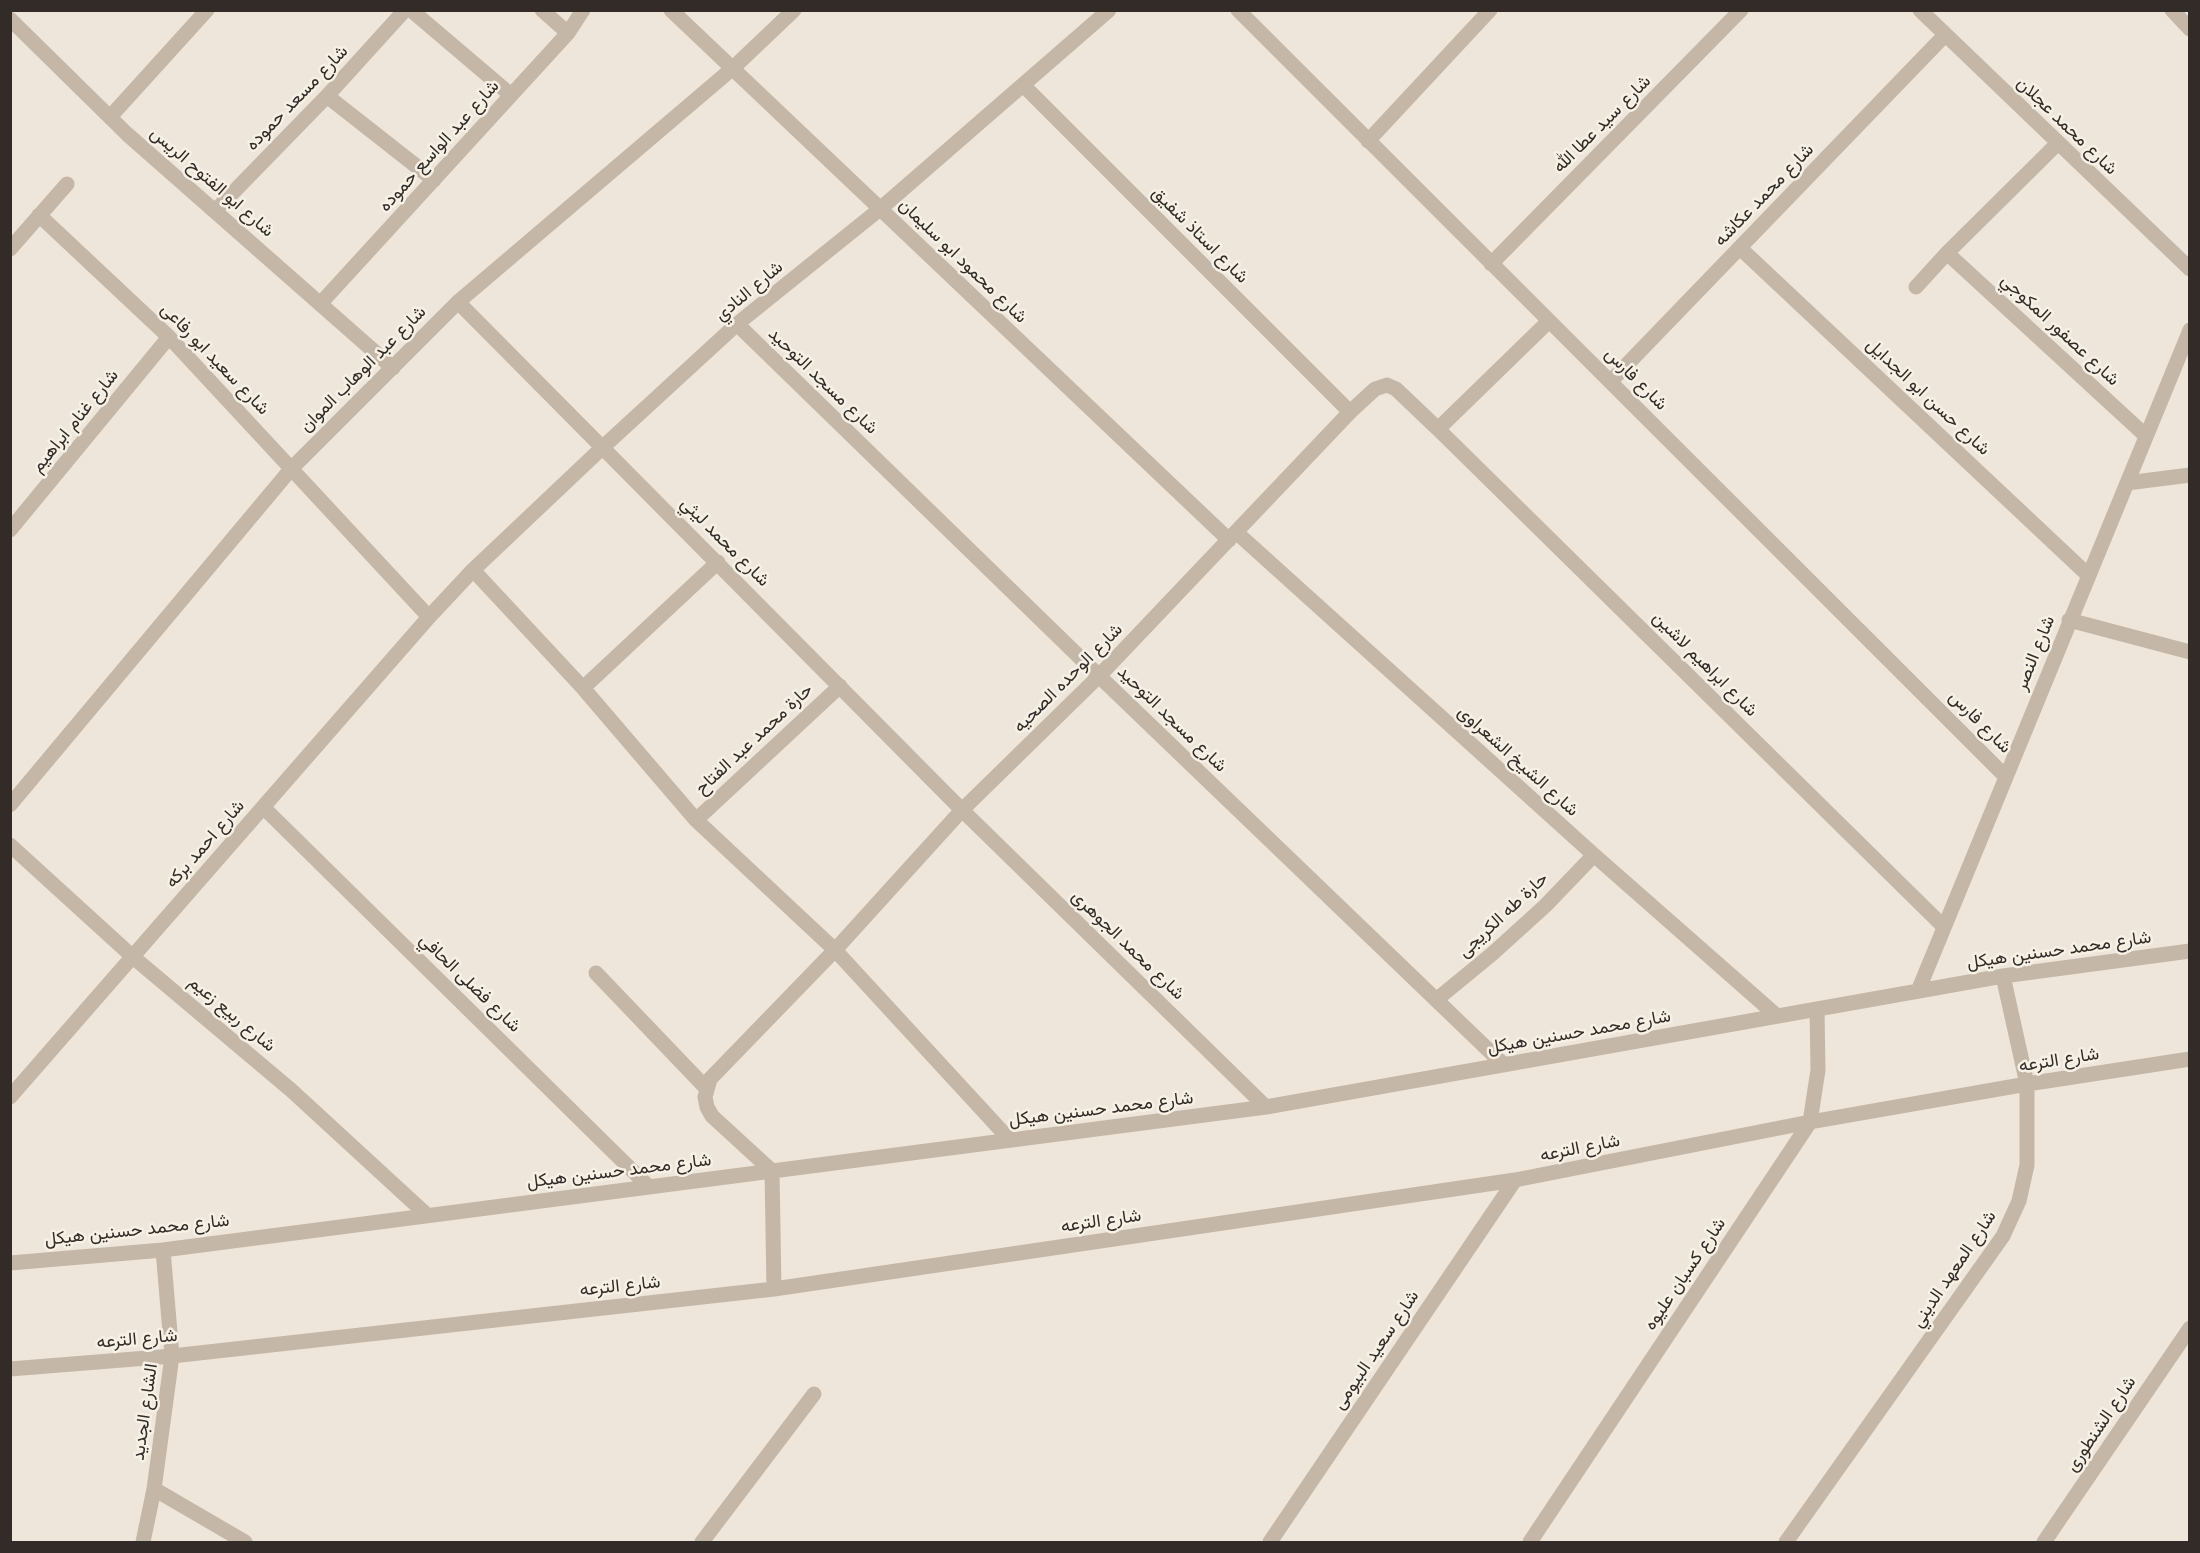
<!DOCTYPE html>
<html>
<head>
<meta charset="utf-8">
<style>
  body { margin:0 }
  #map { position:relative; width:2200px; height:1553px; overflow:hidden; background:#eee6da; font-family:Montserrat,sans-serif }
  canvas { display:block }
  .frame { position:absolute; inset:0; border:12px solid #322b27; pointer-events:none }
</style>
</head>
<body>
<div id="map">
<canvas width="2200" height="1553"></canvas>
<div class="frame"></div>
</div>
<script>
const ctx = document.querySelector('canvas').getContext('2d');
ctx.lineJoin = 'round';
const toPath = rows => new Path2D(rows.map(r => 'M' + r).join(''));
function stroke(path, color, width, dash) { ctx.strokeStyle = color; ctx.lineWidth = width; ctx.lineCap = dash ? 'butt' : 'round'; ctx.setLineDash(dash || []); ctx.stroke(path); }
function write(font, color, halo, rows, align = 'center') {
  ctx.font = font + ' Montserrat,Vazirmatn,sans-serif'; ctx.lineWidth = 5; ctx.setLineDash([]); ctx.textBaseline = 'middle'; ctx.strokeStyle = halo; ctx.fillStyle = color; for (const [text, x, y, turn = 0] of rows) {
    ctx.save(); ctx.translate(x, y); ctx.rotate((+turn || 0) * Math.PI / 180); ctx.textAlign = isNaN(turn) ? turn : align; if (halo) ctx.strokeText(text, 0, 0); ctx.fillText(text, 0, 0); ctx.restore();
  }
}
stroke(toPath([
  [596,973,706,1088]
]), '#c5b7a7', 15);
stroke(toPath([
  [411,10,511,95],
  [542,10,568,33],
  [671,10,1229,540],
  [1238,10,2005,776],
  [1920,10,2190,269],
  [2172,10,2190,29],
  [10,19,127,134,393,368],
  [1023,85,1350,412],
  [327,96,434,180],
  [110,117,207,10],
  [1368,141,1490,10],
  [215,211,327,96,405,10],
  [39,215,169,337,429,617],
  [1740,248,2088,575],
  [10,249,67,184],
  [1947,253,2146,436],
  [1491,264,1741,10],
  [1916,287,1947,253,2057,144],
  [458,302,962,810,1266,1107],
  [320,304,568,33,583,10],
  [737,324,1099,676,1504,1065],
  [1611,381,1945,35],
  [1438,429,1944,927],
  [2127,483,2190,475],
  [10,530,169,337],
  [1236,532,1594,855,1777,1016],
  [473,570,583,688,696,820,835,950,1010,1140],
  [2069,620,2190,652],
  [583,688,718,562],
  [10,805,291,469,458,302,733,68,794,10],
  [263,807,649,1187],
  [696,820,840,686],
  [10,845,133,957,291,1090,427,1215],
  [1918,991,2190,330],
  [1436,1000,1492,954,1545,906,1594,855],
  [10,1097,429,617,473,570,603,447,737,324,880,209,1109,10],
  [10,1263,163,1250,1266,1107,2003,976,2190,951],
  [774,1289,772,1171,712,1116,707,1107,705,1097,710,1079,835,950,962,810,1099,676,1350,412,1375,389,1387,385,1396,389,1438,429,1549,321],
  [10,1369,172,1356,774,1289,1515,1180,1810,1122,2027,1084,2190,1059],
  [154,1489,245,1542],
  [143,1542,154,1489,172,1356,163,1250],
  [702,1542,814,1394],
  [1270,1542,1515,1180],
  [1530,1542,1810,1122,1818,1070,1817,1009],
  [1786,1542,2003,1236,2019,1201,2027,1165,2027,1084,2003,976],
  [2044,1542,2190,1328]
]), '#c5b7a7', 15);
write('18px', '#322b27', '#f7f0e5', [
  ["شارع مسعد حموده",297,98,-46],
  ["شارع سيد عطا الله",1602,124,-45],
  ["شارع محمد عجلان",2067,126,44],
  ["شارع عبد الواسع حموده",439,146,-48],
  ["شارع ابو الفتوح الريس",212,182,41],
  ["شارع محمد عكاشه",1764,195,-46],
  ["شارع استاذ شفيق",1200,235,45],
  ["شارع محمود ابو سليمان",963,261,44],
  ["شارع النادي",749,291,-40],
  ["شارع عصفور المكوجي",2060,330,43],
  ["شارع سعيد ابو رفاعى",215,359,46],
  ["شارع عبد الوهاب الموان",363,369,-45],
  ["شارع فارس",1636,379,45],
  ["شارع مسجد التوحيد",823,381,44],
  ["شارع حسن ابو الجدايل",1928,397,43],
  ["شارع غنام ابراهيم",75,421,-51],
  ["شارع محمد ليثي",725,542,45],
  ["شارع النصر",2035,653,-68],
  ["شارع ابراهيم لاشين",1705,664,45],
  ["شارع الوحده الصحيه",1068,678,-45],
  ["شارع مسجد التوحيد",1172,719,44],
  ["شارع فارس",1980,722,45],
  ["حارة محمد عبد الفتاح",754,739,-43],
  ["شارع الشيخ الشعراوى",1518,761,42],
  ["شارع احمد بركه",205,844,-49],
  ["حارة طه الكريجى",1503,915,-43],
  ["شارع محمد الجوهرى",1128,945,44],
  ["شارع محمد حسنين هيكل",2059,950,-8],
  ["شارع فضلى الحافي",470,983,44],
  ["شارع ربيع زعيم",232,1014,40],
  ["شارع محمد حسنين هيكل",1579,1032,-10],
  ["شارع الترعه",2059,1060,-9],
  ["شارع محمد حسنين هيكل",1101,1109,-7],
  ["شارع الترعه",1580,1148,-11],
  ["شارع محمد حسنين هيكل",619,1171,-7],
  ["شارع الترعه",1101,1221,-8],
  ["شارع محمد حسنين هيكل",137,1230,-6],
  ["شارع المعهد الديني",1954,1269,-56],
  ["شارع كسبان عليوه",1685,1274,-56],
  ["شارع الترعه",620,1286,-6],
  ["شارع الترعه",137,1339,-5],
  ["شارع سعيد البيومى",1376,1350,-56],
  ["الشارع الجديد",145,1412,-82],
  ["شارع الشنطورى",2101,1424,-56]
]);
</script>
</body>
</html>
